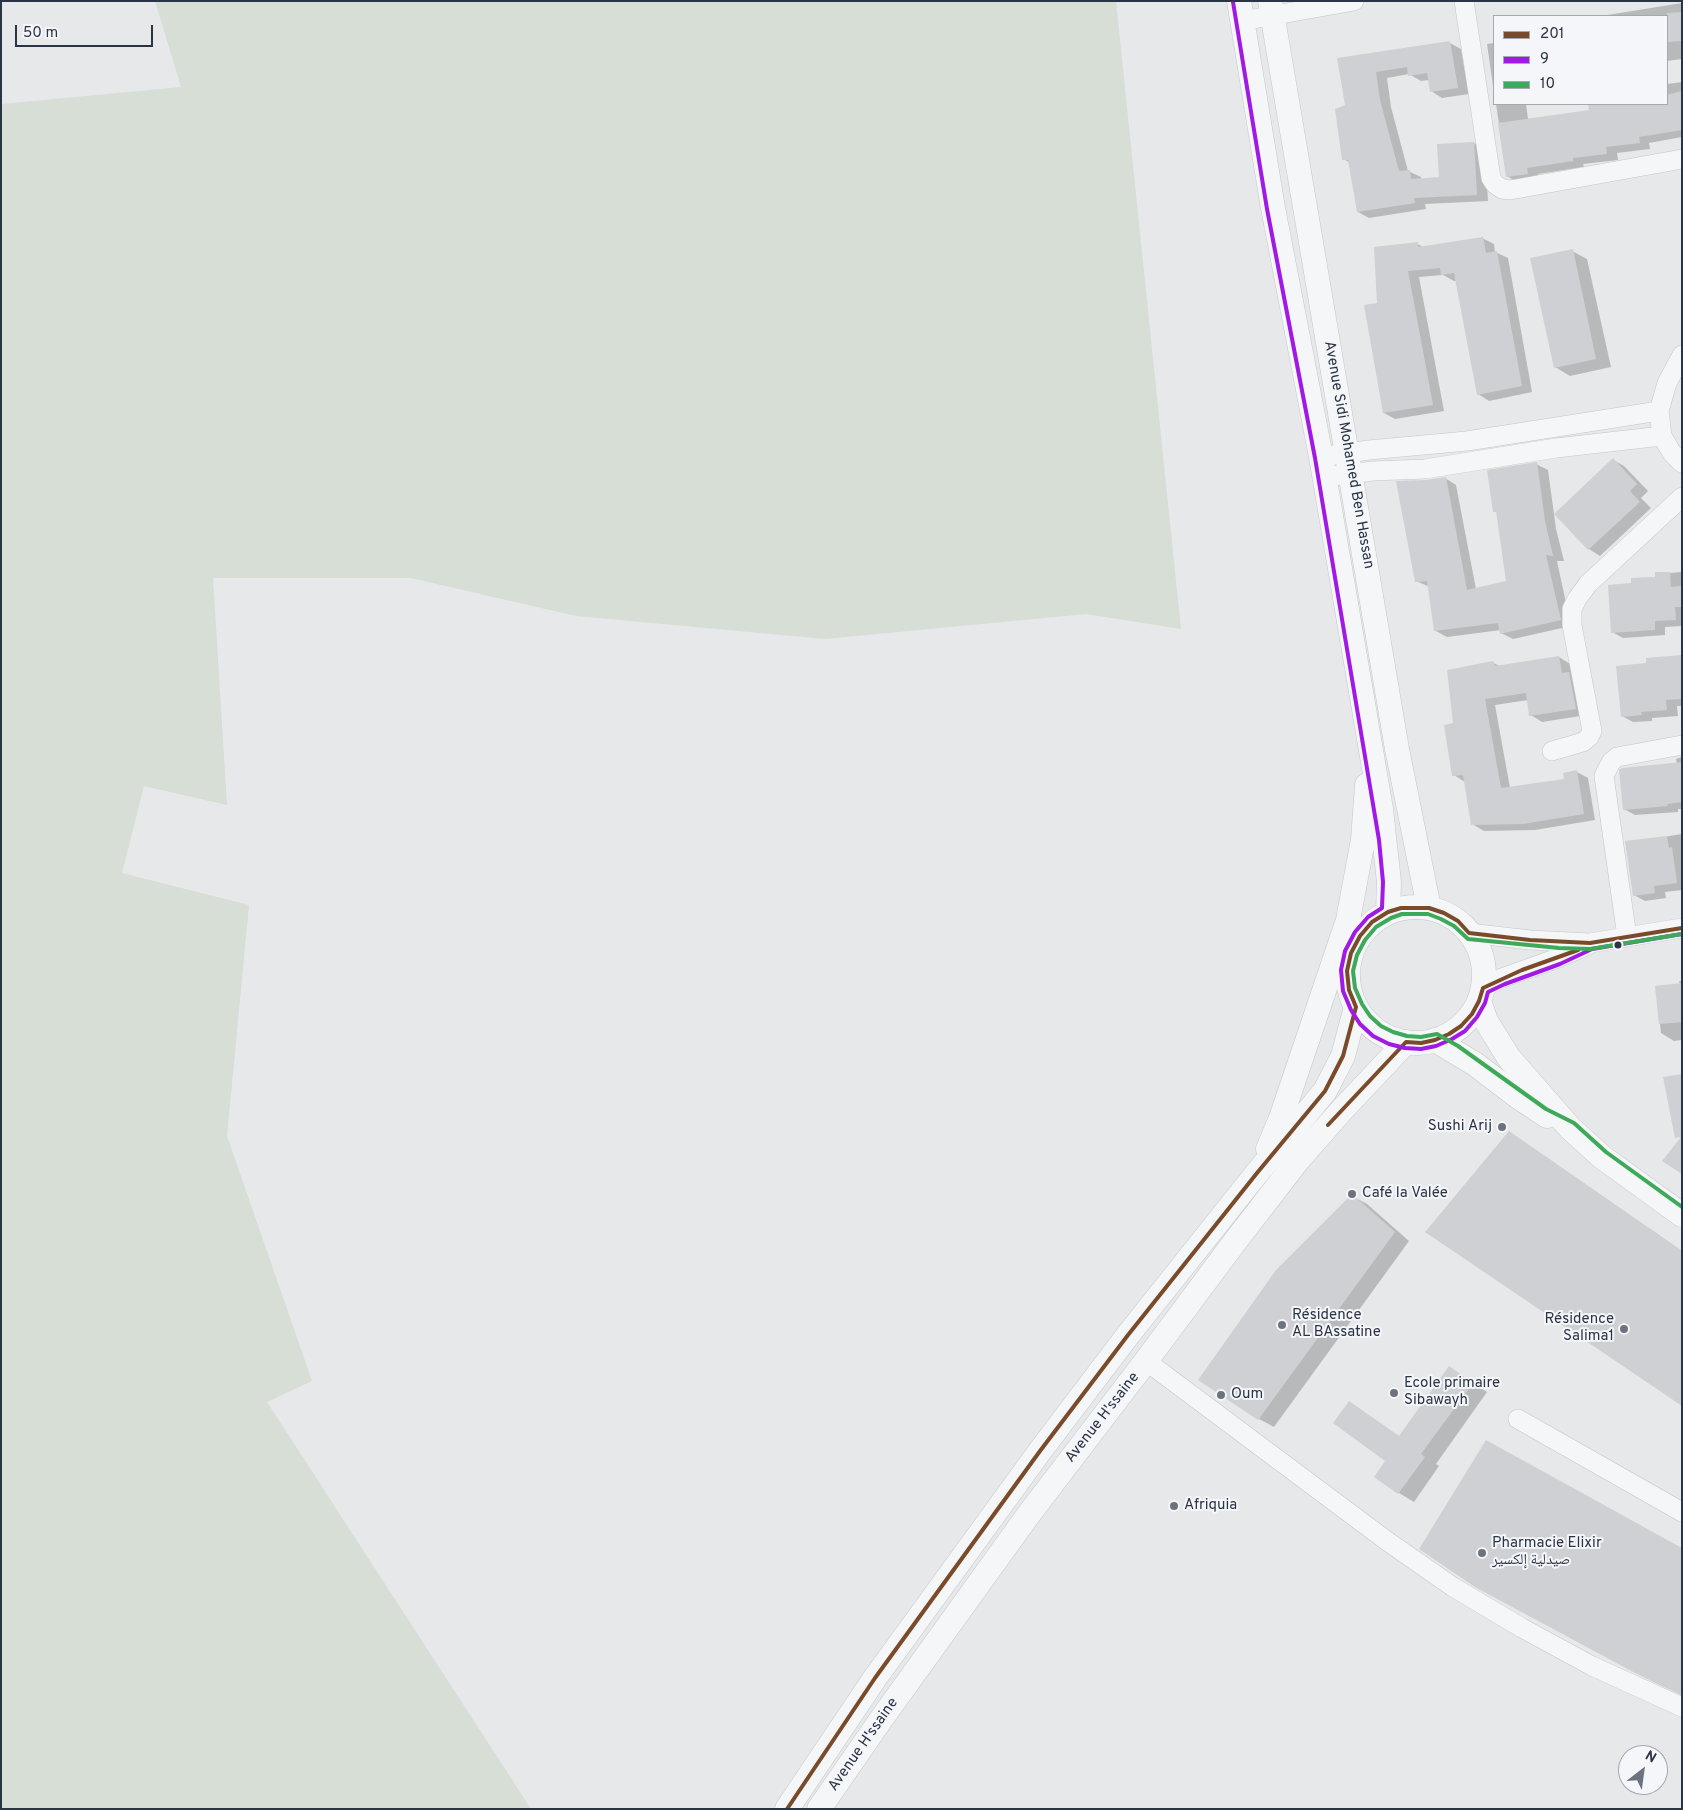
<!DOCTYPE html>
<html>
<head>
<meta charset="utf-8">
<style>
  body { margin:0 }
  #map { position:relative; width:1683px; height:1810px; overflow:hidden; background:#e6e8ea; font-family:Overpass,sans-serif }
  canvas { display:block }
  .frame { position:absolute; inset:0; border:2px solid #2b3445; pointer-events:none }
  .legend { position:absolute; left:1493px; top:15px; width:175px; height:90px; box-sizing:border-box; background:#f4f6f9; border:1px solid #a4a8b1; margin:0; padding:6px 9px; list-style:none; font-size:15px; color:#2b3445 }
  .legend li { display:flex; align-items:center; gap:10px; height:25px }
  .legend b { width:25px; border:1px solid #a4a8b1 }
  .north { position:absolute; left:1618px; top:1745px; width:50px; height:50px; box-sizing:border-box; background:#f4f6f9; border:1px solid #a4a8b1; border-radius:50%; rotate:30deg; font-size:14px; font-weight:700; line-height:20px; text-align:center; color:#2b3445 }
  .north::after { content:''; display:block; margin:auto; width:18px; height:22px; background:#6c737f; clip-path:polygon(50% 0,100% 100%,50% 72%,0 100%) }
  .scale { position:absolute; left:15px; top:25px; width:138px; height:22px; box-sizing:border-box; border:2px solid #2b3445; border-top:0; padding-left:6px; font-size:15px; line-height:18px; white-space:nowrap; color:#2b3445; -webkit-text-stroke:4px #f4f6f9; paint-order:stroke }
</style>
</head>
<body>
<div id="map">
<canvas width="1683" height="1810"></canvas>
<div class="frame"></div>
<ul class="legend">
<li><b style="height:6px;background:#7a4b2a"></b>201</li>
<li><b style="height:6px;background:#a019e5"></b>9</li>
<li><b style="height:6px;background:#3caa58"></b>10</li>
</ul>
<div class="north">N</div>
<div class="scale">50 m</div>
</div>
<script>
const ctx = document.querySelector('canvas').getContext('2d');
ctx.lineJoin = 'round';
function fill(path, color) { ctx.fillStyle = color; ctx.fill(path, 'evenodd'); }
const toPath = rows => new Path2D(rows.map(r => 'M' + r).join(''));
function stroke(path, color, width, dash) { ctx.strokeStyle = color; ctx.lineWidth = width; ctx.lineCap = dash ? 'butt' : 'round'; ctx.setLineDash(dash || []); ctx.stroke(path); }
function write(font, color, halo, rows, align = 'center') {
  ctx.font = font + ' Overpass,"Noto Naskh Arabic",sans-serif'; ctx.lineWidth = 4; ctx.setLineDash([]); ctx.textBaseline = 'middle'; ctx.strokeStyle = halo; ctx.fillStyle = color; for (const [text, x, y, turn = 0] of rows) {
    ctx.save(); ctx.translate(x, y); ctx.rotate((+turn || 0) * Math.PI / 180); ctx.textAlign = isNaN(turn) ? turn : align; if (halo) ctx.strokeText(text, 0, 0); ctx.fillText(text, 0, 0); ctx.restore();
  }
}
fill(toPath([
  [155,1,1116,1,1181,629,1086,614,825,639,576,616,411,578,213,578,227,805,144,786,122,873,249,905,227,1136,312,1381,267,1402,531,1809,1,1809,1,104,181,87]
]), '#d6ded6');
fill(toPath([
  [1682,3,1682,59,1667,61,1667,16,1601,16],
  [1450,43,1461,49,1469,94,1442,98,1431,91,1429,80,1421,81,1409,74,1387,78,1391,107,1408,171,1421,177,1421,180,1441,179,1474,143,1485,150,1488,201,1425,204,1426,209,1369,218,1358,212,1350,163,1344,159,1346,106,1339,59],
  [1494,43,1494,93,1487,44],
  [1682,82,1682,137,1649,143,1650,149,1617,153,1618,160,1583,164,1584,167,1538,174,1538,180,1518,183,1507,176,1496,104,1526,104,1528,119,1590,111,1590,106,1612,104,1667,104,1667,84],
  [1482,238,1494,244,1495,252,1508,258,1532,392,1489,401,1478,394,1456,281,1454,281,1443,275,1419,277,1444,411,1395,419,1384,413,1378,304,1418,244,1424,248],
  [1572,251,1587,259,1611,367,1570,376,1555,367],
  [1613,460,1624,466,1648,491,1641,498,1651,508,1600,556,1589,549,1555,514],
  [1536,464,1548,470,1556,529,1564,561,1557,561,1571,626,1513,639,1501,633,1501,630,1447,637,1436,631,1430,587,1416,581,1445,478,1456,485,1476,589,1507,582,1498,513,1494,511],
  [1682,572,1682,626,1665,627,1665,635,1623,638,1612,632,1633,585,1656,578,1656,574],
  [1682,656,1682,706,1677,706,1678,716,1652,718,1652,721,1633,722,1622,716,1647,664],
  [1559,657,1570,664,1572,675,1580,680,1587,715,1542,722,1531,715,1528,700,1495,705,1510,788,1565,780,1577,772,1588,778,1595,820,1535,830,1484,831,1472,824,1465,782,1454,775,1454,724,1493,663,1500,666],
  [1682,757,1682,809,1678,809,1678,812,1635,815,1624,809,1677,764,1676,759],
  [1682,834,1682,890,1665,892,1666,898,1645,901,1634,895,1627,843],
  [1679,981,1682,981,1682,1040,1674,1041,1661,1033,1656,987,1680,985],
  [1509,1133,1524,1142,1682,1251,1682,1405],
  [1352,1196,1367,1204,1409,1241,1274,1427,1259,1419],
  [1450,1368,1487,1392,1436,1464,1439,1466,1414,1502,1399,1493,1387,1461,1349,1402,1400,1437],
  [1682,1549,1682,1695,1654,1682,1491,1595]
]), '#0003');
fill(toPath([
  [1682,12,1682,41,1667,42,1667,13],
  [1450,41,1458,88,1430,92,1427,73,1408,76,1407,67,1376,72,1380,100,1399,171,1410,170,1411,179,1439,177,1437,144,1474,142,1477,195,1414,198,1415,203,1357,212,1348,160,1342,160,1335,109,1345,105,1337,58],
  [1682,91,1682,130,1639,137,1640,143,1606,147,1607,154,1573,158,1573,161,1527,168,1528,174,1506,177,1498,123,1589,110,1588,105,1602,104,1667,104,1667,95],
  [1483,237,1486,253,1497,251,1522,386,1477,395,1454,273,1441,275,1440,268,1408,271,1433,405,1383,413,1364,305,1377,303,1374,247,1418,242,1418,247],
  [1573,249,1596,359,1554,368,1530,258],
  [1613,458,1637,484,1630,491,1640,502,1588,550,1554,514],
  [1537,462,1545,521,1553,556,1546,555,1561,620,1500,634,1498,623,1434,631,1427,581,1415,582,1396,481,1426,480,1446,477,1467,590,1506,581,1496,511,1493,512,1487,470],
  [1655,572,1670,572,1671,587,1682,586,1682,607,1675,607,1676,620,1655,621,1655,630,1611,633,1608,585,1631,583,1631,578,1655,577],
  [1682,655,1682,699,1666,700,1667,710,1641,712,1642,715,1621,717,1616,666,1646,663,1646,658],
  [1559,656,1562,673,1569,672,1576,709,1529,716,1526,693,1485,699,1501,788,1564,779,1563,773,1577,770,1584,814,1523,824,1471,825,1463,775,1452,776,1444,725,1453,723,1447,670,1493,661,1495,666],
  [1682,762,1682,802,1667,804,1668,806,1623,810,1619,770,1622,768],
  [1667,836,1669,848,1672,847,1677,883,1654,886,1655,893,1633,896,1625,841],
  [1682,983,1682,1022,1659,1024,1655,986],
  [1682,1074,1682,1174,1662,1161,1681,1137,1675,1138,1663,1077],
  [1509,1131,1682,1251,1682,1406,1425,1232],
  [1352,1194,1395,1232,1258,1420,1198,1380,1276,1270],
  [1449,1366,1473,1383,1421,1454,1425,1457,1398,1494,1374,1477,1385,1461,1333,1423,1349,1401,1399,1436],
  [1486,1440,1682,1548,1682,1695,1637,1674,1475,1587,1419,1549]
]), '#ced0d3');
const minor = toPath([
  [1464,1,1491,178,1495,184,1502,189,1510,190,1682,159],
  [1242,21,1354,1],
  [1682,355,1667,383,1659,411,1662,436,1672,453,1682,463],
  [1321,457,1369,450,1467,441,1659,411],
  [1324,477,1373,471,1425,469,1556,448,1662,436],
  [1552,751,1583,742,1589,737,1592,731,1572,625,1572,609,1577,599,1588,584,1682,497],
  [1469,933,1530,940,1590,943,1682,928],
  [1627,937,1604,776,1611,762,1617,757,1682,745],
  [1483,988,1502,978,1558,958,1588,945],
  [1146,1361,1387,1541,1453,1587,1522,1628,1592,1666,1682,1707],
  [1518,1419,1682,1512]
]);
const tertiary = toPath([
  [1239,1,1273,208,1321,457,1381,809,1389,882,1388,912],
  [1270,1,1397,749,1429,908],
  '1348 975a68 68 0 1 1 136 0a68 68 0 1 1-136 0Z',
  [1479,1001,1486,1021,1509,1058,1570,1128,1602,1157,1682,1215],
  [1435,1040,1475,1064,1517,1096,1547,1116],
  [1268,1149,1281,1118,1348,920,1363,840,1367,785],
  [787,1809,875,1678,1040,1451,1128,1335,1257,1173,1325,1091,1343,1056,1356,1007],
  [819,1809,882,1718,1029,1514,1146,1361,1234,1243,1298,1160,1341,1111,1406,1042]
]);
stroke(minor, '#c4c6c8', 20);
stroke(tertiary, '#c4c6c8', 25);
stroke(minor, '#f5f6f7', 19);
stroke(tertiary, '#f5f6f7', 24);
stroke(toPath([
  [1328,1125,1406,1042,1421,1043,1435,1040,1449,1034,1461,1026,1472,1014,1479,1001,1483,988,1522,970,1578,950],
  [787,1809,875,1678,1040,1451,1128,1335,1257,1173,1325,1091,1343,1056,1356,1007,1349,990,1347,971,1351,953,1360,936,1372,922,1388,912,1401,908,1429,908,1444,913,1458,921,1469,933,1530,940,1590,943,1682,928]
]), '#7a4b2a', 4);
stroke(toPath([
  [1233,2,1267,209,1315,458,1379,840,1383,882,1382,908,1368,917,1355,932,1345,951,1341,970,1343,991,1351,1010,1360,1024,1373,1036,1389,1044,1405,1048,1421,1049,1436,1046,1452,1039,1465,1031,1477,1017,1485,1003,1488,992,1505,984,1560,964,1592,949,1682,934]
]), '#a019e5', 4);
stroke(toPath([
  [1682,934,1590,949,1559,948,1468,939,1454,926,1441,919,1428,914,1402,914,1391,918,1376,927,1365,940,1357,955,1353,971,1355,988,1362,1004,1370,1016,1381,1026,1393,1032,1407,1036,1421,1037,1437,1034,1458,1046,1546,1109,1574,1123,1606,1152,1682,1207]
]), '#3caa58', 4);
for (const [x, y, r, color] of [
  [1618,945,4.5,"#2b3445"],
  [1502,1127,5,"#6c737f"],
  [1352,1194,5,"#6c737f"],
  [1282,1325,5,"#6c737f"],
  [1624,1329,5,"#6c737f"],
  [1394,1393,5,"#6c737f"],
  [1221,1395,5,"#6c737f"],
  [1174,1506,5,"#6c737f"],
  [1482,1553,5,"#6c737f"]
]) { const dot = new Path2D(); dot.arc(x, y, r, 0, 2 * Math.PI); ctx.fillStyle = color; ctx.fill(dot); stroke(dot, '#f4f6f9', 2); }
write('15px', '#2b3445', '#f4f6f9', [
  ["Avenue Sidi Mohamed Ben Hassan",1348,455,80],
  ["Avenue H'ssaine",1103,1418,-52],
  ["Avenue H'ssaine",864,1745,-55]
]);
write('15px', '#2b3445', '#f4f6f9', [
  ["Sushi Arij",1492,1127,"right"],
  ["Café la Valée",1362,1194],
  ["Résidence",1292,1316],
  ["AL BAssatine",1292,1333],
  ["Résidence",1614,1320,"right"],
  ["Salima1",1614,1337,"right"],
  ["Ecole primaire",1404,1384],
  ["Sibawayh",1404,1401],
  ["Oum",1231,1395],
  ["Afriquia",1184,1506],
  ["Pharmacie Elixir",1492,1544],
  ["صيدلية إلكسير",1492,1561]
], 'left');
</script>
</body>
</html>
